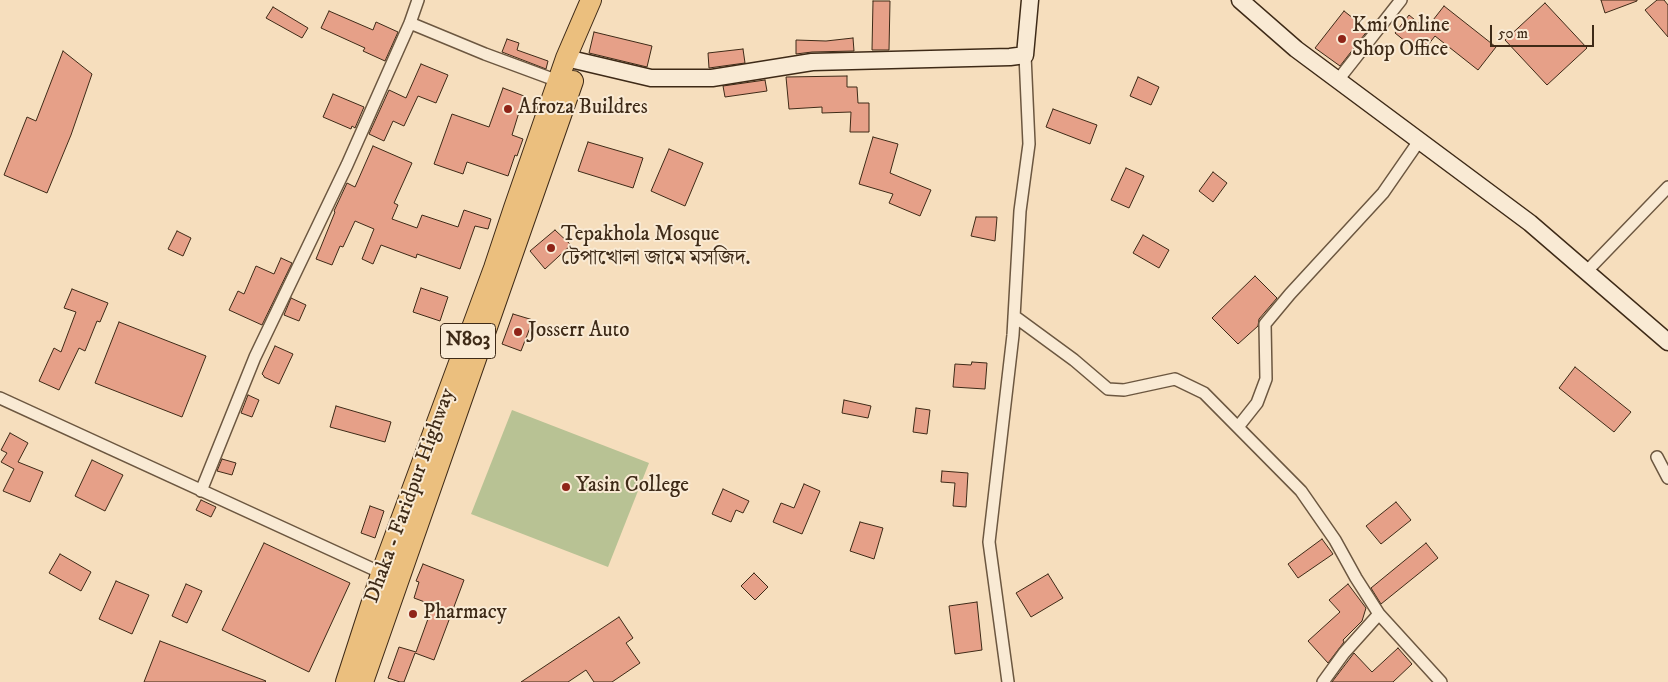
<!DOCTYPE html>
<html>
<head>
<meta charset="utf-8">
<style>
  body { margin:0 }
  #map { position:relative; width:1668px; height:682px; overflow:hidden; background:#f6debd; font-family:"IM FELL DW Pica",serif }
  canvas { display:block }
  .scale { position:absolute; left:1490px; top:25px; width:104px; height:22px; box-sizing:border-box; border:2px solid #3e2a17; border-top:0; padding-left:6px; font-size:15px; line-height:18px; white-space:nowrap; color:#3e2a17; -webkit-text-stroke:4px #f9ead4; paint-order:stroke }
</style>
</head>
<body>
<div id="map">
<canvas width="1668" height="682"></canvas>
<div class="scale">50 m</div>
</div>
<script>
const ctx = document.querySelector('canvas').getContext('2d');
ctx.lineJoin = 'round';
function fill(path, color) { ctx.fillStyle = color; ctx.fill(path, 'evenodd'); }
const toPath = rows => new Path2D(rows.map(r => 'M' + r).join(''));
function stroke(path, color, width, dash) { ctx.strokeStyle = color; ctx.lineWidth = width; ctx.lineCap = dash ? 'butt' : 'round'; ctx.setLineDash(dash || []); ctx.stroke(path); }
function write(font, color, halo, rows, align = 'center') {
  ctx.font = font + ' "IM FELL DW Pica","Noto Serif Bengali",serif'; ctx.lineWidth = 4; ctx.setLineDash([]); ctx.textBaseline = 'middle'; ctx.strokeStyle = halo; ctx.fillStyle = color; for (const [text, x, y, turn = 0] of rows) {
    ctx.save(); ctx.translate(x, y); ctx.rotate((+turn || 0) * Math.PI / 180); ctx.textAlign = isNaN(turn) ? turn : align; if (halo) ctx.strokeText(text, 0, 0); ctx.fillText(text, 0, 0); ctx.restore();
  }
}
fill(toPath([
  [512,410,649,463,608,567,471,514]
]), '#b8c294');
const building = toPath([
  [1601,0,1637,0,1637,1,1605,13,1601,0],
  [1657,0,1664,0,1668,5,1668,37,1645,10,1657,0],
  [873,1,890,1,889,50,872,50,873,1],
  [1545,3,1587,48,1547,85,1505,40,1545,3],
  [1444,6,1496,47,1478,70,1435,36,1421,54,1395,33,1409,15,1426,29,1444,6],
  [273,7,308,28,302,38,266,18,273,7],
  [329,11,373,30,376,22,398,32,385,61,363,51,365,48,321,28,329,11],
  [1344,11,1368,30,1340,66,1315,48,1344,11],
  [594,32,652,46,647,67,589,53,594,32],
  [853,38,854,51,812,52,796,54,796,40,826,41,853,38],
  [507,39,519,43,517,50,548,61,546,69,502,52,507,39],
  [743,49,745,63,709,68,708,53,743,49],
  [63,51,92,74,71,135,47,193,4,175,27,117,36,121,63,51],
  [421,64,448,75,436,103,418,96,404,126,393,121,384,141,369,134,389,90,406,98,421,64],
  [847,76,847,87,857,87,858,103,869,103,869,132,850,132,851,112,822,113,822,107,789,109,786,77,847,76],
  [1138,77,1159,87,1151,105,1130,96,1138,77],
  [765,80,767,91,725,97,723,86,765,80],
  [503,88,524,96,512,135,523,139,517,156,515,155,508,176,467,162,463,174,434,164,452,114,489,127,503,88],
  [333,94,364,107,355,128,352,126,351,129,323,117,333,94],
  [1053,109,1097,125,1090,144,1046,127,1053,109],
  [873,137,898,144,890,173,931,190,920,216,889,203,893,194,859,184,873,137],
  [588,142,643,158,633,188,578,171,588,142],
  [373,146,412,163,394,203,398,205,392,219,417,228,422,215,458,227,464,210,491,219,488,229,475,226,460,269,417,254,416,258,381,245,373,264,362,259,374,229,355,221,343,247,340,246,332,265,316,259,335,212,334,211,347,183,355,187,373,146],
  [669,149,703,163,685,206,651,191,669,149],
  [1126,168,1144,176,1129,208,1111,200,1126,168],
  [1213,172,1227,183,1213,202,1199,191,1213,172],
  [976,217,997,217,995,241,971,236,976,217],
  [555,230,571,245,545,269,530,251,555,230],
  [177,231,191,238,183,256,168,249,177,231],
  [1143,235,1169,250,1159,268,1133,253,1143,235],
  [281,258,292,263,262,325,229,310,238,291,244,294,256,266,274,274,281,258],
  [1255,276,1277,298,1259,319,1258,326,1238,344,1212,318,1255,276],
  [421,288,448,297,440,321,413,312,421,288],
  [72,289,108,303,100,322,97,321,85,351,79,348,59,390,39,381,54,348,61,352,76,312,64,308,72,289],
  [291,298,306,305,299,321,284,315,291,298],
  [513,314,533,320,521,351,502,344,513,314],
  [119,322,206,356,182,417,95,383,119,322],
  [275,346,293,354,279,384,264,377,264,376,262,374,275,346],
  [972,362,987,363,985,389,953,387,955,364,971,365,972,362],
  [1575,367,1631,412,1614,432,1559,388,1575,367],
  [248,395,259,400,252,417,241,413,248,395],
  [844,400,871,406,868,418,842,413,844,400],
  [336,406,391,422,385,442,330,427,336,406],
  [916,408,930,410,927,434,913,432,916,408],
  [10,433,28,443,18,462,43,472,30,502,3,491,14,469,1,462,7,453,1,450,10,433],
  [222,459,236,463,232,475,217,471,222,459],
  [92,460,123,475,105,511,75,496,92,460],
  [942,471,968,473,966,507,953,506,955,483,941,482,942,471],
  [804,484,820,491,802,534,773,522,781,503,794,508,804,484],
  [723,489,749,501,743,513,736,510,731,522,712,514,723,489],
  [201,500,216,507,211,517,196,510,201,500],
  [1396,502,1411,520,1381,544,1366,526,1396,502],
  [370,506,384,511,375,538,361,533,370,506],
  [860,522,883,528,874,559,850,551,860,522],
  [1322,539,1333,554,1298,578,1288,564,1322,539],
  [264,543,350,583,309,672,222,630,264,543],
  [1426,543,1438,558,1381,604,1371,588,1426,543],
  [60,554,91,572,81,591,49,573,60,554],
  [423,564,464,580,434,660,415,653,404,682,400,682,388,678,399,647,416,652,433,605,414,598,419,582,416,581,423,564],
  [754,573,768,587,755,600,741,586,754,573],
  [1048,574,1063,598,1031,617,1016,593,1048,574],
  [116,581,149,595,132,634,99,619,116,581],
  [186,584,202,591,187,623,172,616,186,584],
  [1348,584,1366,608,1362,621,1343,640,1344,642,1328,663,1308,641,1340,612,1329,600,1348,584],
  [977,602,982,650,955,654,949,606,977,602],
  [619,617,633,638,626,643,640,663,612,682,594,682,586,670,568,682,521,682,619,617],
  [160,641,266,681,265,682,144,682,160,641],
  [1398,648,1412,664,1393,682,1332,682,1354,653,1372,672,1398,648]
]);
fill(building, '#e6a088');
stroke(building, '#3e2a17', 1);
const minor = toPath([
  [410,23,485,54,558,81],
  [1338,80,1401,0],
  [1586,272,1668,187],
  [1014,316,1074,360,1108,389,1124,390,1175,379,1204,393,1301,491,1335,540,1356,578,1379,614,1441,682],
  [0,398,386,575],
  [1238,427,1257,403,1266,379,1265,324,1290,294,1383,193,1419,141],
  [1657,457,1668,478],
  [201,491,255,357,347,165,410,23,418,0],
  [1008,682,989,542,1013,335,1020,211,1029,144,1025,55],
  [1323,682,1344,653,1379,614]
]);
const secondary = toPath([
  [1240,0,1296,49,1530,223,1668,342],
  [566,58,651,78,712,78,812,62,1010,57,1025,55,1030,0]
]);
const trunk = toPath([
  [346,682,381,574,494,268,514,208,566,58,591,0],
  [363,682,573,81]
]);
stroke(minor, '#6c5740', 14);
stroke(secondary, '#3e2a17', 19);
stroke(trunk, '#3e2a17', 22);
stroke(minor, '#f9ead4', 11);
stroke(secondary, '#f9ead4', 16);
stroke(trunk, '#ebbf7e', 20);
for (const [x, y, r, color] of [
  [1342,39,5,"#8f2418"],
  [508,109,5,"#8f2418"],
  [551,248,5,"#8f2418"],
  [518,332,5,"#8f2418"],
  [566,487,5,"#8f2418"],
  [413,614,5,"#8f2418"]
]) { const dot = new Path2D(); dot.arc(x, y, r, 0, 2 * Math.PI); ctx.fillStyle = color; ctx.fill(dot); stroke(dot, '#f9ead4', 2); }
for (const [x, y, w] of [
  [468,341,55]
]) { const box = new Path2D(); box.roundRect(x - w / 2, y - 17.5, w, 35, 4); ctx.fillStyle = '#f9ead4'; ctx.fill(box); stroke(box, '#3e2a17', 1); }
write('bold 20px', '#3e2a17', null, [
  ["N803",468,341]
]);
write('21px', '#3e2a17', '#f9ead4', [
  ["Kmi Online",1352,27],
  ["Shop Office",1352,51],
  ["Afroza Buildres",518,109],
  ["Tepakhola Mosque",561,236],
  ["টেপাখোলা জামে মসজিদ.",561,260],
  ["Josserr Auto",528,332],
  ["Yasin College",576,487],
  ["Pharmacy",423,614]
], 'left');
write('21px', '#3e2a17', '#f9ead4', [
  ["Dhaka - Faridpur Highway",411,496,-70]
]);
</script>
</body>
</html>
